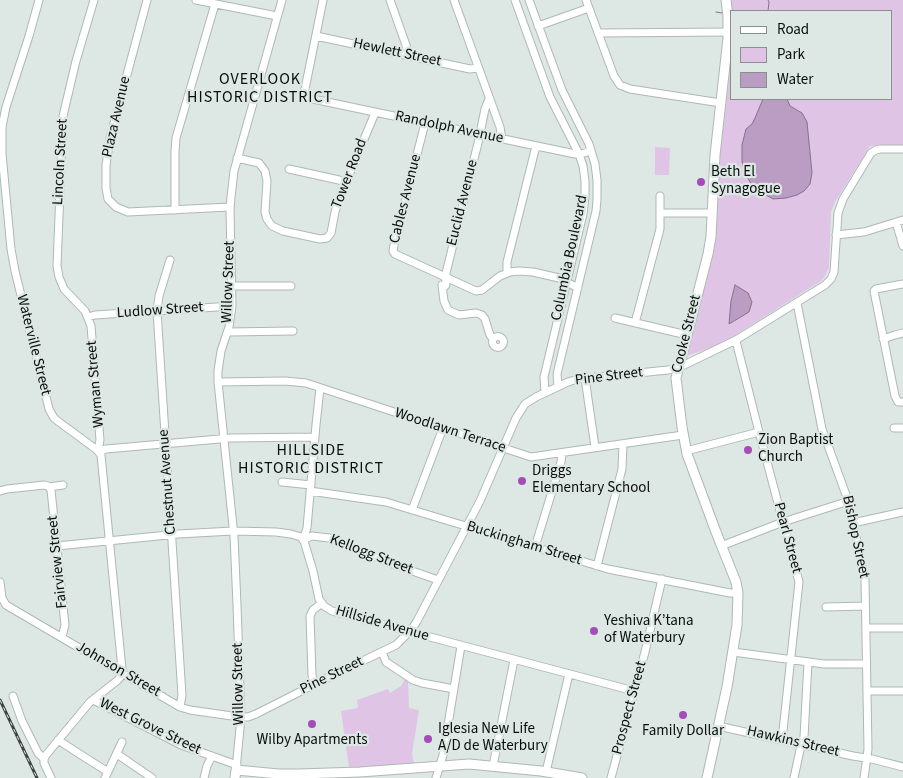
<!DOCTYPE html>
<html>
<head>
<meta charset="utf-8">
<style>
  body { margin:0 }
  #map { position:relative; width:903px; height:778px; overflow:hidden; background:#dde8e5; font-family:"Source Sans 3",sans-serif }
  canvas { display:block }
  .legend { position:absolute; left:730px; top:10px; width:162px; height:90px; box-sizing:border-box; background:#dde8e5; border:1px solid #88908e; margin:0; padding:6px 9px; list-style:none; font-size:15px; color:#090d0c }
  .legend li { display:flex; align-items:center; gap:10px; height:25px }
  .legend b { width:25px; border:1px solid #88908e }
</style>
</head>
<body>
<div id="map">
<canvas width="903" height="778"></canvas>
<ul class="legend">
<li><b style="height:6px;background:#fff"></b>Road</li>
<li><b style="height:14px;background:#e0c4e6"></b>Park</li>
<li><b style="height:14px;background:#bb9cc2"></b>Water</li>
</ul>
</div>
<script>
const ctx = document.querySelector('canvas').getContext('2d');
ctx.lineJoin = 'round';
function fill(path, color) { ctx.fillStyle = color; ctx.fill(path, 'evenodd'); }
const toPath = rows => new Path2D(rows.map(r => 'M' + r).join(''));
function stroke(path, color, width, dash) { ctx.strokeStyle = color; ctx.lineWidth = width; ctx.lineCap = dash ? 'butt' : 'round'; ctx.setLineDash(dash || []); ctx.stroke(path); }
function write(font, color, halo, rows, align = 'center') {
  ctx.font = font + ' "Source Sans 3",sans-serif'; ctx.lineWidth = 4.5; ctx.setLineDash([]); ctx.textBaseline = 'middle'; ctx.strokeStyle = halo; ctx.fillStyle = color; for (const [text, x, y, turn = 0] of rows) {
    ctx.save(); ctx.translate(x, y); ctx.rotate((+turn || 0) * Math.PI / 180); ctx.textAlign = isNaN(turn) ? turn : align; if (halo) ctx.strokeText(text, 0, 0); ctx.fillText(text, 0, 0); ctx.restore();
  }
}
fill(toPath([
  [730,0,903,0,903,145,870,146,835,202,831,212,829,267,825,276,821,281,732,337,710,348,687,356,715,244,717,221,720,154,732,54,732,99,892,99,892,11,732,11],
  [655,147,670,148,669,175,655,175],
  [405,679,408,681,409,708,419,710,412,754,414,763,349,768,341,711,358,708,357,700,388,689,390,693,401,686]
]), '#e0c4e6');
const water = toPath([
  [763,99,787,99,790,106,802,113,807,122,812,173,810,184,804,191,797,195,786,198,773,199,766,195,755,189,750,182,744,171,742,161,742,145,746,129,752,124,755,118,763,99],
  [735,285,748,293,752,302,749,312,729,324,731,301,735,285]
]);
fill(water, '#bb9cc2');
stroke(water, '#86718b', 1);
stroke(toPath([
  [768,11,769,2,768,0],
  [716,12,722,13]
]), '#86718b', 1);
const minor = toPath([
  [39,0,29,36,6,107,2,127,2,154,11,249,15,271,49,409,54,418,59,422,97,450,101,455,122,669,121,676,118,680,90,702,46,755,44,759,44,763,51,778],
  [94,0,76,61,63,116,57,266,59,277,64,289,85,311,91,326,100,440,98,451],
  [147,0,110,138,106,165,106,188,108,199,116,207,128,212,230,207],
  [196,0,277,16],
  [323,0,305,89,305,95,308,98,575,154,581,154,591,151],
  [390,0,406,45,408,55],
  [454,0,500,127,502,139],
  [515,0,550,97,579,154,583,166,585,181,585,197,583,214,544,377,545,392],
  [529,0,562,90,589,144,595,164,597,180,597,199,596,211,557,374,558,386],
  [586,0,614,76,620,85,630,89,721,103],
  [538,26,589,8],
  [598,33,728,32],
  [316,36,470,69,478,68],
  [425,123,394,245,393,251,395,254,476,291,482,290,500,276,510,272,519,271,533,272,559,278,578,288],
  [237,158,259,163,265,171,267,181,265,212,267,219,272,226,283,231,320,239,327,238,331,233,335,212,339,199,375,113],
  [289,169,339,180,345,183],
  [175,210,175,152,176,138,215,4],
  [660,213,712,213],
  [896,222,903,246],
  [836,235,864,232,903,220],
  [170,260,159,296,157,311,182,695,180,707],
  [507,273,507,262,536,146],
  [903,284,876,289,874,291,895,396,898,402,903,402],
  [442,285,444,301,448,310,459,315,476,313,482,315,485,319,490,335,493,339],
  [232,286,291,286],
  [443,288,446,285,446,281,445,278,447,269,478,143,485,109,489,99],
  [797,303,822,429,849,503,865,580,868,749,864,778],
  [88,317,95,315,232,306],
  [615,318,687,335],
  [635,323,660,229,660,196],
  [228,332,293,331],
  '492.5 342a5.5 5.5 0 1 1 11 0a5.5 5.5 0 1 1-11 0Z',
  [883,339,895,335,903,333],
  [736,341,759,432,799,582,782,740],
  [585,378,595,447],
  [218,382,285,381,306,383,531,457,683,435],
  [894,428,903,428],
  [98,451,106,449,231,438,315,437],
  [686,451,759,432],
  [282,482,311,485],
  [49,487,63,485],
  [0,491,7,489,44,485,48,486,51,490,65,625,62,637],
  [310,491,386,502,608,569,730,593,738,593],
  [412,510,443,428],
  [853,523,903,512],
  [303,540,307,528,316,425,320,388],
  [303,540,312,536,329,538,398,566,438,580],
  [57,546,178,534,233,531,276,532,291,534,301,537,304,541,313,571,319,599,324,606,332,611,634,691],
  [721,546,783,522,849,501],
  [535,547,561,462,562,453],
  [597,566,622,469,623,444],
  [0,582,2,598,6,605,180,707,190,710,239,717,248,717,256,714,329,677,396,645,412,629,417,621,480,501,516,418,525,404,536,397,568,382,578,379,668,370,680,367,736,340,825,285,831,279,834,272,838,213,843,199,871,153,876,150,880,149,903,149],
  [826,607,865,606],
  [866,628,903,628],
  [382,652,386,662,413,680,422,683,454,689],
  [733,652,824,664,866,664],
  [314,684,312,675,310,616,313,610,322,603],
  [867,691,903,691],
  [13,696,22,721,38,753,44,759],
  [93,700,181,745,237,765],
  [718,726,853,756,872,759,903,767],
  [58,740,78,753,108,772],
  [117,754,152,778],
  [493,766,514,660],
  [236,770,241,717,237,605,234,536,218,382,218,371,221,351,229,327,232,306,230,210,231,197,234,171,282,0],
  [546,772,569,674],
  [105,778,122,742],
  [204,778,207,766,212,756],
  [436,778,443,755,461,646],
  [611,778,645,652,662,579],
  [794,778,800,750,804,737,808,662]
]);
const major = toPath([
  [235,778,236,770,279,774,299,774,360,772,469,764,541,771,582,778],
  [707,778,727,687,737,625,738,593,736,582,716,532,687,454,682,427,676,378,708,254,711,237,715,155,728,38,728,16,726,0]
]);
stroke(minor, '#aeb8b5', 9);
stroke(major, '#aeb8b5', 11);
stroke(minor, '#fff', 7);
stroke(major, '#fff', 9);
const rail = toPath([
  [0,700,37,778]
]);
stroke(rail, '#3f4443', 3);
stroke(rail, '#dde8e5', 1, [4]);
for (const [x, y, r, color] of [
  [701,182,5,"#a54cb8"],
  [748,450,5,"#a54cb8"],
  [522,481,5,"#a54cb8"],
  [594,631,5,"#a54cb8"],
  [683,715,5,"#a54cb8"],
  [312,724,5,"#a54cb8"],
  [428,739,5,"#a54cb8"]
]) { const dot = new Path2D(); dot.arc(x, y, r, 0, 2 * Math.PI); ctx.fillStyle = color; ctx.fill(dot); stroke(dot, '#dde8e5', 2); }
write('15px', '#090d0c', '#dde8e5', [
  ["Hewlett Street",397,53,12],
  ["Plaza Avenue",117,117,-77],
  ["Randolph Avenue",449,128,12],
  ["Lincoln Street",61,162,-87],
  ["Tower Road",350,174,-69],
  ["Cables Avenue",406,199,-76],
  ["Euclid Avenue",463,203,-76],
  ["Columbia Boulevard",570,258,-78],
  ["Willow Street",229,282,-88],
  ["Ludlow Street",160,311,-4],
  ["Cooke Street",687,334,-76],
  ["Waterville Street",33,345,76],
  ["Pine Street",609,377,-7],
  ["Wyman Street",96,384,-95],
  ["Woodlawn Terrace",450,431,18],
  ["Chestnut Avenue",168,482,-94],
  ["Bishop Street",855,537,78],
  ["Pearl Street",787,538,75],
  ["Buckingham Street",524,544,17],
  ["Kellogg Street",371,555,21],
  ["Fairview Street",58,562,-96],
  ["Hillside Avenue",382,624,16],
  ["Johnson Street",118,670,30],
  ["Pine Street",332,676,-26],
  ["Willow Street",239,684,-91],
  ["Prospect Street",630,708,-75],
  ["West Grove Street",150,727,26],
  ["Hawkins Street",793,742,13]
]);
write('15px', '#090d0c', '#dde8e5', [
  ["Beth El",711,173],
  ["Synagogue",711,190],
  ["Zion Baptist",758,441],
  ["Church",758,458],
  ["Driggs",532,472],
  ["Elementary School",532,489],
  ["Yeshiva K’tana",604,622],
  ["of Waterbury",604,639],
  ["Iglesia New Life",438,730],
  ["A/D de Waterbury",438,747],
  ["Family Dollar",683,732,"center"],
  ["Wilby Apartments",312,741,"center"]
], 'left');
ctx.letterSpacing = '1px';
write('16px', '#090d0c', '#dde8e5', [
  ["OVERLOOK",260,80],
  ["HISTORIC DISTRICT",260,98],
  ["HILLSIDE",311,451],
  ["HISTORIC DISTRICT",311,469]
]);
ctx.letterSpacing = '0px';
</script>
</body>
</html>
